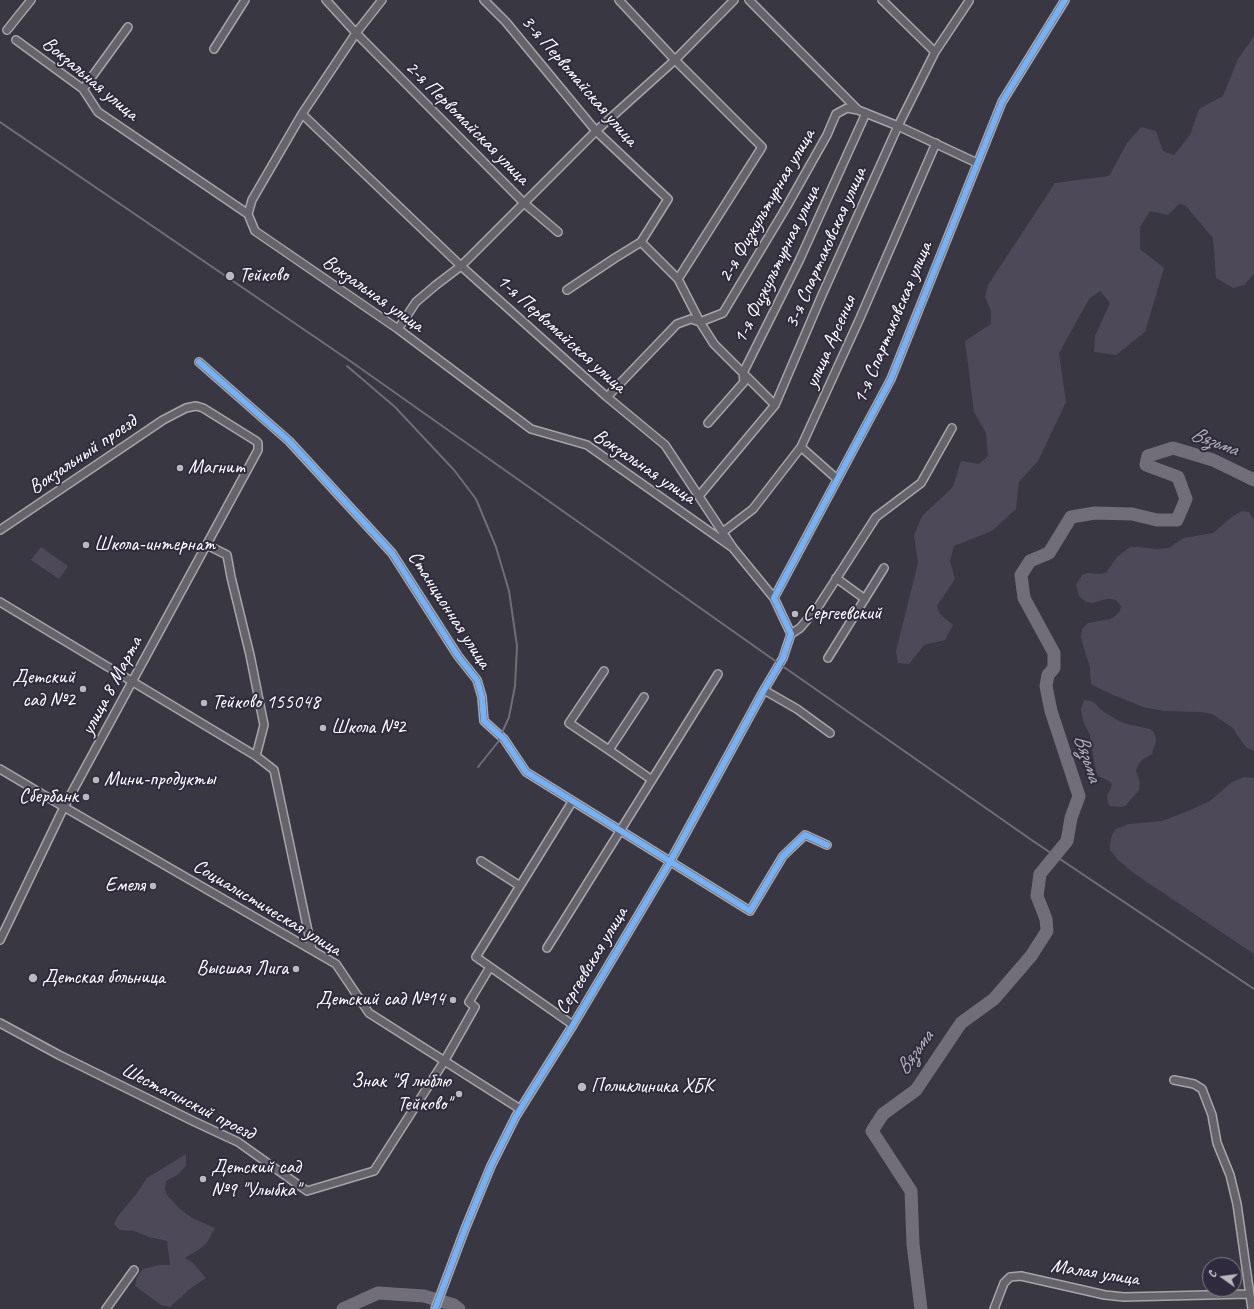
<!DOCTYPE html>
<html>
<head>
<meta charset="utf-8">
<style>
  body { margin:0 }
  #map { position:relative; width:1254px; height:1309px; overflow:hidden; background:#393741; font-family:Caveat,sans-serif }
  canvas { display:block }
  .north { position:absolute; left:1202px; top:1257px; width:40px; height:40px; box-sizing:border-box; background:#2f2a3d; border:1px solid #827f8b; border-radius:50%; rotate:284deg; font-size:11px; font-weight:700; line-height:16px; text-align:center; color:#fff }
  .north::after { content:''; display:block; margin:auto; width:14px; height:18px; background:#bab9bc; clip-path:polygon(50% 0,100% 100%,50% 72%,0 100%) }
</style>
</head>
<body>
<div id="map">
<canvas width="1254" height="1309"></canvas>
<div class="north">С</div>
</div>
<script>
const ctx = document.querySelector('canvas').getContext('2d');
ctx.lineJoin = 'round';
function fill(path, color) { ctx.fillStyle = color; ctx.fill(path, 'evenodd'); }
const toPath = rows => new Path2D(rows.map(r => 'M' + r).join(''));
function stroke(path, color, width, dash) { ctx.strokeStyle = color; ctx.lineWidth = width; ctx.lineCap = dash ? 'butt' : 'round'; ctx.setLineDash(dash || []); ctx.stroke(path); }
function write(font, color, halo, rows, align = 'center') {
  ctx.font = font + ' Caveat,sans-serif'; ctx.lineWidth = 4; ctx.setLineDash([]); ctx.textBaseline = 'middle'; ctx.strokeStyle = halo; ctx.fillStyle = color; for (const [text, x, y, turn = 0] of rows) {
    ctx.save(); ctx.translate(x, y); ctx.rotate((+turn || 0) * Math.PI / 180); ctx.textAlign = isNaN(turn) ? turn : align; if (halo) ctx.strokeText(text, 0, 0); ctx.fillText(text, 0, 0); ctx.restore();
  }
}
fill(toPath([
  [1254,36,1254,274,1244,285,1233,288,1216,278,1213,238,1185,205,1179,204,1168,215,1150,211,1140,227,1140,249,1164,268,1145,332,1116,355,1094,352,1095,336,1110,303,1100,291,1089,299,1059,353,1066,402,1038,461,1019,482,1016,509,992,531,954,546,950,561,955,579,937,606,939,613,953,625,945,640,924,645,909,664,898,663,896,651,918,563,914,535,922,516,953,487,961,461,979,464,988,456,986,433,974,412,965,341,991,324,991,311,985,297,988,285,1055,183,1109,176,1127,143,1141,127,1156,131,1163,151,1174,155,1190,135,1199,109,1223,96,1238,59],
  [1242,511,1249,512,1254,520,1254,751,1246,747,1237,735,1233,728,1212,714,1201,712,1164,711,1143,707,1106,692,1091,684,1090,668,1081,638,1082,629,1088,623,1110,619,1114,617,1120,611,1121,606,1116,600,1111,599,1106,599,1093,603,1086,602,1082,599,1079,596,1076,585,1082,575,1088,573,1100,574,1106,573,1117,557,1130,547,1139,547,1156,549,1169,548,1183,538,1213,533,1233,516],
  [41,547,68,566,59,579,31,560],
  [1084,700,1091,701,1095,703,1101,710,1119,721,1127,724,1150,729,1153,731,1155,735,1156,741,1152,754,1142,760,1138,765,1136,771,1140,783,1139,790,1125,806,1120,807,1110,806,1108,803,1107,795,1110,791,1112,784,1107,780,1098,776,1096,771,1090,735,1083,721,1081,709],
  [1244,777,1254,778,1254,954,1135,874,1118,860,1110,850,1110,843,1112,835,1116,829,1129,824,1162,821,1188,811,1210,801,1232,782],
  [186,1154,186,1166,177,1175,166,1181,165,1189,167,1195,179,1208,192,1218,215,1228,208,1241,201,1248,185,1258,193,1263,206,1278,191,1288,170,1307,161,1305,135,1286,137,1277,143,1269,160,1265,170,1265,167,1241,149,1237,134,1231,120,1230,114,1224,118,1216,137,1193,147,1178]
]), '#4e4958');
stroke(toPath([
  [343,1309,378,1293,424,1296,454,1305,459,1309],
  [921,1309,913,1244,911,1191,872,1131,883,1114,916,1090,961,1023,994,999,1031,956,1047,931,1046,919,1037,896,1040,874,1067,841,1071,818,1079,796,1051,711,1046,686,1048,675,1054,668,1054,653,1024,598,1021,575,1030,561,1049,553,1071,517,1095,513,1132,514,1157,520,1177,520,1186,499,1178,477,1146,465,1148,456,1173,448,1213,460,1254,480]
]), '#716e79', 13);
const minor = toPath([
  [326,0,356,33,524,203,558,232],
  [484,0,506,22,596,131,668,199,641,242,615,258,567,290],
  [619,0,675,60,762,147,678,279],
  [749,0,858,110,898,126,977,163],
  [882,0,935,52],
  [7,30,31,0],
  [16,40,83,89,98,112,248,214,255,231,398,329,531,429,587,445,733,548],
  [214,49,245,0],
  [83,89,128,27],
  [302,114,461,266,607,397,665,445,733,548,774,598],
  [248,214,252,200,302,114,356,33,382,0],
  [641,242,678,279,700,322,714,344,775,405],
  [398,329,416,302,436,285,461,266,596,131,675,60,734,0],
  [199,362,289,441,392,553,458,656,477,680,482,697,484,721,504,739,526,772,750,911,783,856,805,835,827,845],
  [607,397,677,324,691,319,700,322,723,313,787,206,827,135,836,114,847,108,858,110],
  [708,423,744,382,743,373,799,261,866,113],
  [801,447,837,479],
  [699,496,775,405,822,295,898,126,935,52,969,1],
  [0,530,163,420,186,408,196,406,203,408,256,441,258,443,258,450,64,807,0,940],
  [723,532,753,509,801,447,860,318,936,143],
  [207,545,227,555,231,577,250,655,264,725,256,756,274,770,312,950],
  [836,578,865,599],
  [0,602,256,756],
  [791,634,800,628,818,607,876,517,921,483,952,428],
  [828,658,884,568],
  [604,671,569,723,609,750,652,780],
  [764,690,797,709,830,733],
  [609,750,644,697],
  [0,769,64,807,336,964,369,1013,520,1109],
  [572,802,476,957,573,1025],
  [481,861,520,886],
  [547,948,718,674],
  [0,1023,59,1055,193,1121,238,1142,307,1191,374,1171,445,1060,475,1007,469,1002,490,967],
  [1174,1080,1194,1084,1202,1089,1212,1115,1217,1143,1230,1175,1237,1204,1252,1309],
  [106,1309,134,1270],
  [435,1309,465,1229,491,1166,516,1116,573,1025,670,862,764,690,783,658,791,634,774,598,891,379,1002,102,1065,0],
  [994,1309,1004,1283,1010,1277,1021,1276,1105,1295,1124,1297,1249,1294]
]);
stroke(minor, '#a6a5aa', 10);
stroke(minor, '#66646a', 7);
stroke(toPath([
  [0,122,353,363,781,665,1033,841,1254,989],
  [347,366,395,407,454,470,476,499,496,547,509,591,517,646,515,686,509,717,498,742,478,767]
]), '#6f6e73', 2);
stroke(toPath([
  [199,362,289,441,392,553,458,656,477,680,482,697,484,721,504,739,526,772,750,911,783,856,805,835,827,845],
  [435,1309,465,1229,491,1166,516,1116,573,1025,670,862,764,690,783,658,791,634,774,598,891,379,1002,102,1065,0]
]), '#73b2f8', 6);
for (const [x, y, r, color] of [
  [230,276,5,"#bab9bc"],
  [180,468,4,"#bab9bc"],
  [86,545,4,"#bab9bc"],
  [795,614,4,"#bab9bc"],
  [83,689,4,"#bab9bc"],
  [204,703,4,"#bab9bc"],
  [323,728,4,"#bab9bc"],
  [96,780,4,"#bab9bc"],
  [86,797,4,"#bab9bc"],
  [153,886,4,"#bab9bc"],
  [296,969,4,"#bab9bc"],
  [33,978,5,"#bab9bc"],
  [453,1000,4,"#bab9bc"],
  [582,1087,5,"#bab9bc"],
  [459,1094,4,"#bab9bc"],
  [203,1179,4,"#bab9bc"]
]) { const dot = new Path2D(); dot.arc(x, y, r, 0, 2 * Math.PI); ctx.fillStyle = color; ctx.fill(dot); stroke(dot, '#2f2a3d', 1.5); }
write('20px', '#fff', '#2f2a3d', [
  ["Вокзальная улица",90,79,40],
  ["3-я Первомайская улица",579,81,49],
  ["2-я Первомайская улица",467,123,45],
  ["2-я Физкультурная улица",767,206,-60],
  ["3-я Спартаковская улица",826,248,-66],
  ["1-я Физкультурная улица",777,265,-64],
  ["Вокзальная улица",373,294,35],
  ["1-я Спартаковская улица",893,323,-67],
  ["1-я Первомайская улица",561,334,42],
  ["улица Арсения",831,342,-66],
  ["Вокзальный проезд",83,455,-34],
  ["Вокзальная улица",644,467,34],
  ["Станционная улица",449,610,57],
  ["улица 8 Марта",112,686,-62],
  ["Социалистическая улица",267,908,31],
  ["Сергеевская улица",592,961,-59],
  ["Шестагинский проезд",188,1102,27],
  ["Малая улица",1095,1273,9]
]);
write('20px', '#fff', '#2f2a3d', [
  ["Тейково",239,276],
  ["Магнит",188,468],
  ["Школа-интернат",94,545],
  ["Сергеевский",803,614],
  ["Детский",75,678,"right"],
  ["сад №2",75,701,"right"],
  ["Тейково 155048",212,703],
  ["Школа №2",331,728],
  ["Мини-продукты",104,780],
  ["Сбербанк",78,797,"right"],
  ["Емеля",145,886,"right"],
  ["Высшая Лига",288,969,"right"],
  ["Детская больница",42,978],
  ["Детский сад №14",445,1000,"right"],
  ["Знак \"Я люблю",451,1082,"right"],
  ["Тейково\"",451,1105,"right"],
  ["Поликлиника ХБК",591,1087],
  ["Детский сад",211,1168],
  ["№9 \"Улыбка\"",211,1191]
], 'left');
write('italic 21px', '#b4b2b9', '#2f2a3d', [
  ["Вязьма",1214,442,21],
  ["Вязьма",1087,758,72],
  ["Вязьма",915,1053,-54]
]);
</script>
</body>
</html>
